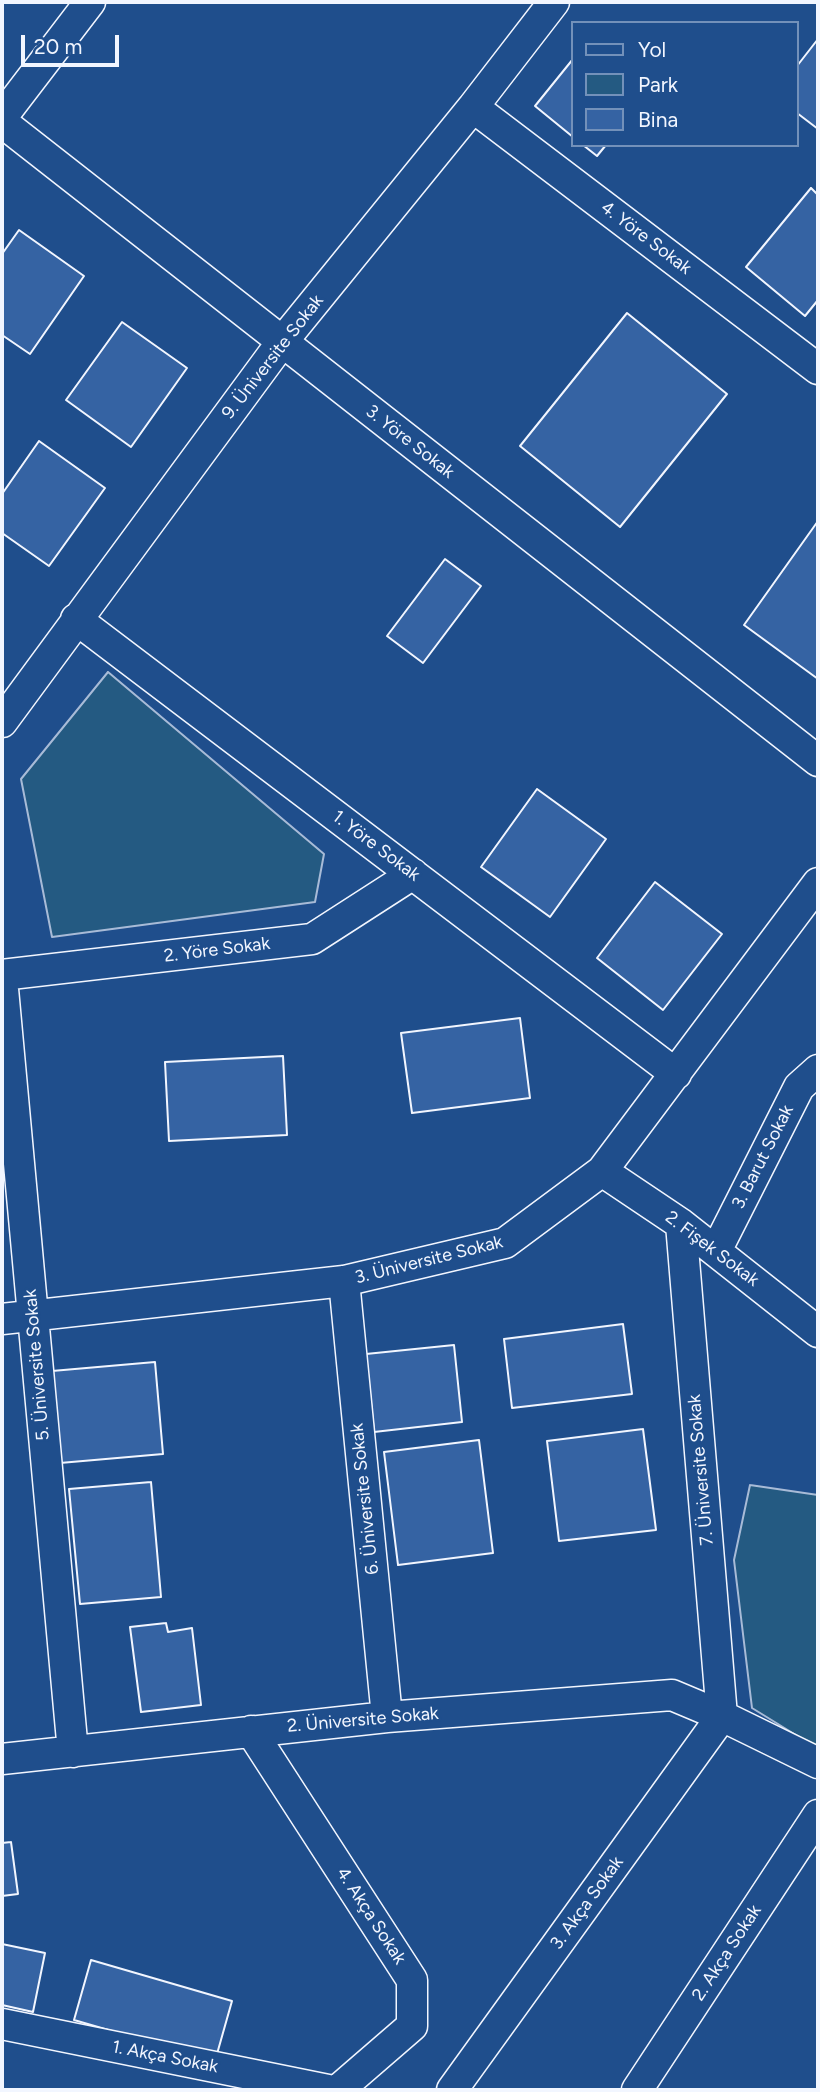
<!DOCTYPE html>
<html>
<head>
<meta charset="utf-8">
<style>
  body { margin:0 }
  #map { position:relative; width:820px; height:2092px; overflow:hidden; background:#1f4e8c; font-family:Figtree,sans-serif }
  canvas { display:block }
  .frame { position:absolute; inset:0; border:4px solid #f2f6ff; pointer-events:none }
  .legend { position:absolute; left:571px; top:21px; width:228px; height:126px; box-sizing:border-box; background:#1f4e8c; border:2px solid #7391ba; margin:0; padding:9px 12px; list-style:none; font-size:21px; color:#f2f6ff }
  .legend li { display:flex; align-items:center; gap:14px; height:35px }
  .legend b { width:35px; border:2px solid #7391ba }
  .scale { position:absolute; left:21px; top:35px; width:98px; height:32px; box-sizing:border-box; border:4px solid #f2f6ff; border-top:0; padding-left:9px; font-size:21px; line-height:24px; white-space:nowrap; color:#f2f6ff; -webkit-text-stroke:5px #1f4e8c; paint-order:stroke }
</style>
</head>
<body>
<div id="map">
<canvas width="820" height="2092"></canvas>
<div class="frame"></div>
<ul class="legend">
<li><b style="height:9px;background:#1f4e8c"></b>Yol</li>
<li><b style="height:19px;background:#245a82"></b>Park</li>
<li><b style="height:19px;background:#3563a3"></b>Bina</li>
</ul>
<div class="scale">20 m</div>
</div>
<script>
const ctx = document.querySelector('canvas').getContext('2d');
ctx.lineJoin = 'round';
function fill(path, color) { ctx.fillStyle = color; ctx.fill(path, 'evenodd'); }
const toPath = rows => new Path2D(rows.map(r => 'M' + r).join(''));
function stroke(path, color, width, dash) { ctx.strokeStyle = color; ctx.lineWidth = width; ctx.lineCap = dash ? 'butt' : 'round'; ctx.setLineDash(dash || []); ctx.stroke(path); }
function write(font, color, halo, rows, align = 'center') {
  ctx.font = font + ' Figtree,sans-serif'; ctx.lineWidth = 5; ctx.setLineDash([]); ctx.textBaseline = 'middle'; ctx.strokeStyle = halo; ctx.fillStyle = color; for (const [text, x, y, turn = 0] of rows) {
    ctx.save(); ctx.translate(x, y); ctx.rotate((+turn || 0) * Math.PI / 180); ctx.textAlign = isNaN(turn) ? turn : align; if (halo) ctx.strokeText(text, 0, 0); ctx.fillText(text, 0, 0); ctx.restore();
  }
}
const green = toPath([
  [108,672,324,854,315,902,52,937,21,779,108,672],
  [750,1485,818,1495,817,1748,752,1708,734,1560,750,1485]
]);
fill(green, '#245a82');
stroke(green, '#a8bbd7', 2);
const building = toPath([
  [818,39,818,129,797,113,797,66,818,39],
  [573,59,573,137,535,106,573,59],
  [583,145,606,145,597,156,583,145],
  [811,188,818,195,818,300,805,316,746,267,811,188],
  [19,230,84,276,30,354,2,335,2,254,19,230],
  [627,313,727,394,620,527,520,446,627,313],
  [122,322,187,368,131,447,66,400,122,322],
  [39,441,105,488,49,566,2,533,2,494,39,441],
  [818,521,818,679,744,625,818,521],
  [445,559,481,586,423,663,387,636,445,559],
  [537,789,606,839,550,917,481,867,537,789],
  [655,882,722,934,663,1010,597,958,655,882],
  [520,1018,530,1098,412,1113,401,1033,520,1018],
  [283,1056,287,1135,169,1141,165,1062,283,1056],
  [623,1324,632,1394,512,1408,504,1339,623,1324],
  [454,1345,462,1422,374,1432,366,1354,454,1345],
  [155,1362,163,1454,60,1463,52,1371,155,1362],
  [643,1429,656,1530,559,1541,547,1441,643,1429],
  [479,1440,493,1553,398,1565,384,1452,479,1440],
  [151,1482,161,1597,80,1604,69,1489,151,1482],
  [166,1623,168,1632,192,1628,201,1705,141,1712,130,1627,166,1623],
  [11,1842,18,1894,2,1896,2,1843,11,1842],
  [2,1944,45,1953,33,2012,2,2005,2,1944],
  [91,1960,232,2001,215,2061,74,2020,91,1960]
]);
fill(building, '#3563a3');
stroke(building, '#f2f6ff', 2);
const street = toPath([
  [473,107,818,369],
  [2,117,90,2],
  [2,122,818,761],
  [76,619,676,1074],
  [2,722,282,342,473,107,554,2],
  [2,975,312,939,413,874],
  [2,978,73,1752],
  [602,1171,681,1224,818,1332],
  [681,1224,722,1716],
  [716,1251,799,1087,818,1070],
  [344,1281,387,1717],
  [2,1319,344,1281,505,1243,602,1171,818,883],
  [251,1731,412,1980,412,2026,338,2090],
  [2,1759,387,1717,672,1695,722,1716,818,1763],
  [2,2024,328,2090],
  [452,2090,722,1716],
  [637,2090,818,1815]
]);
stroke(street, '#f2f6ff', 33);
stroke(street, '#1f4e8c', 30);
write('18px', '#f2f6ff', '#1f4e8c', [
  ["4. Yöre Sokak",646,238,37],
  ["9. Üniversite Sokak",273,357,-52],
  ["3. Yöre Sokak",410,442,38],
  ["1. Yöre Sokak",376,846,37],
  ["2. Yöre Sokak",217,950,-7],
  ["3. Barut Sokak",763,1157,-63],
  ["2. Fişek Sokak",712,1249,37],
  ["3. Üniversite Sokak",429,1260,-14],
  ["5. Üniversite Sokak",37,1365,-95],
  ["7. Üniversite Sokak",701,1470,-95],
  ["6. Üniversite Sokak",365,1499,-96],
  ["2. Üniversite Sokak",363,1720,-5],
  ["3. Akça Sokak",587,1903,-54],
  ["4. Akça Sokak",371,1916,57],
  ["2. Akça Sokak",727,1953,-57],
  ["1. Akça Sokak",165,2057,11]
]);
</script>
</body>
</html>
